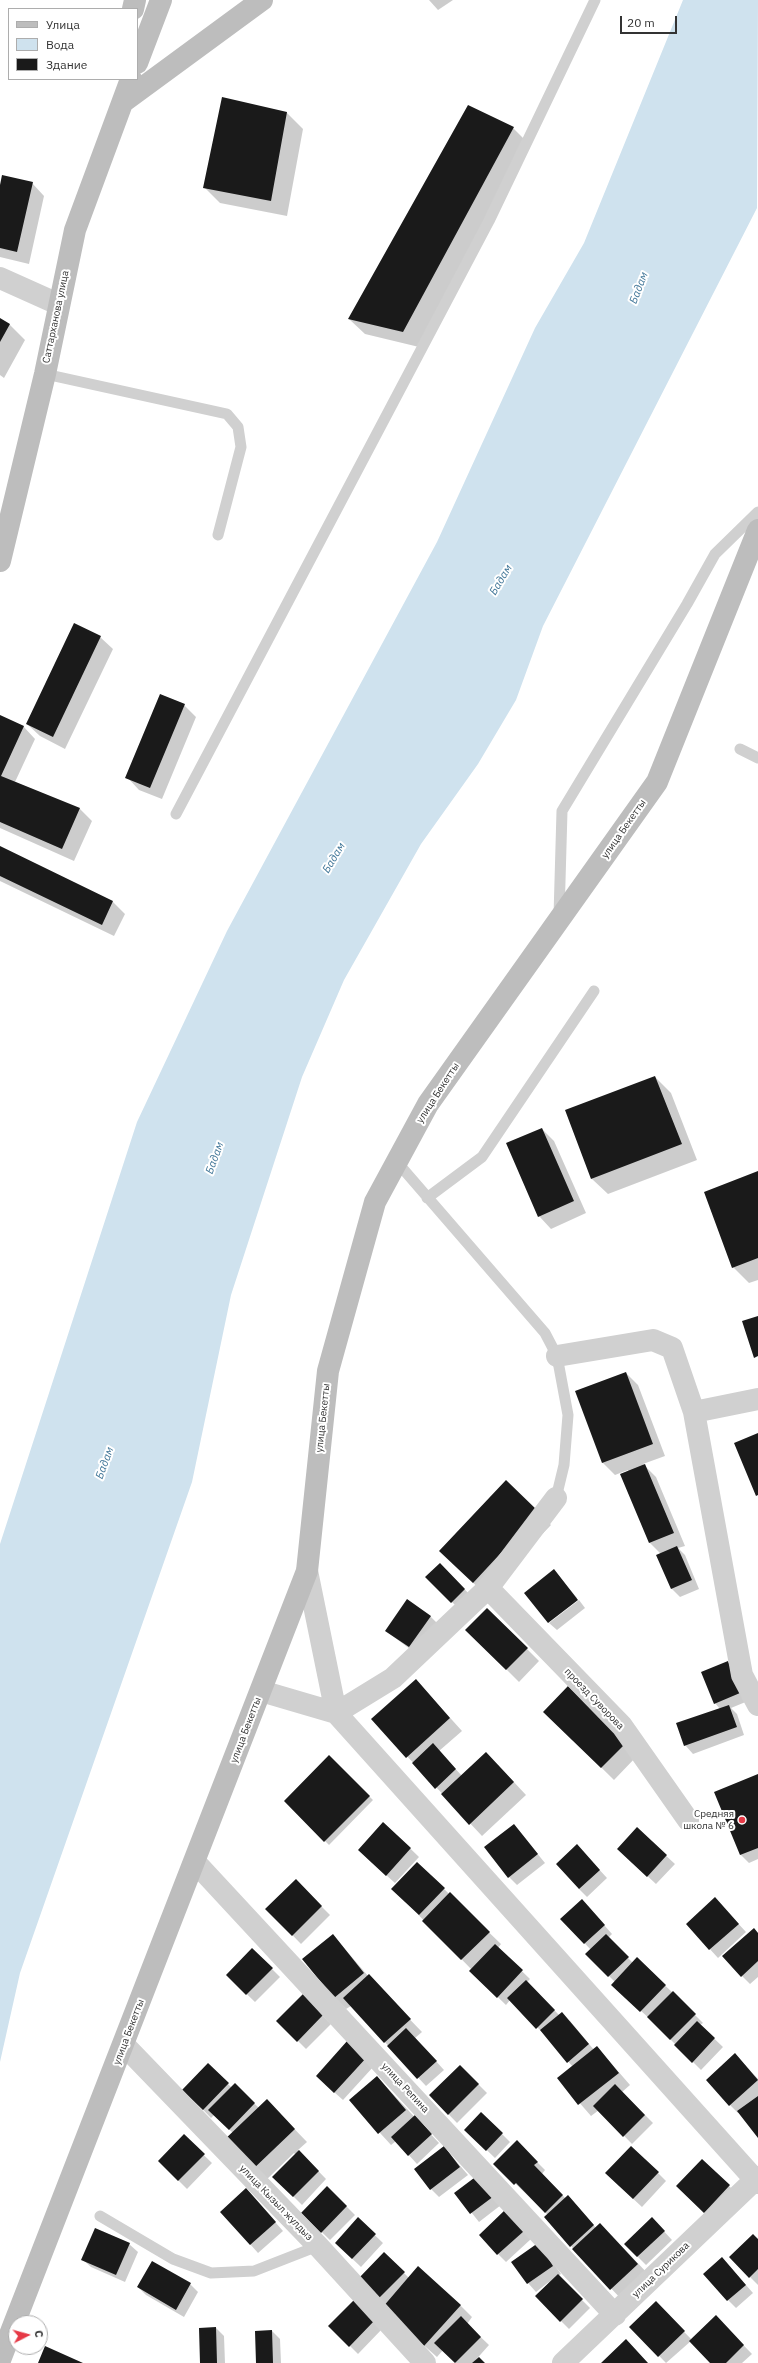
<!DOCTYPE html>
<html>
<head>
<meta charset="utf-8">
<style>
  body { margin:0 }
  #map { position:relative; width:758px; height:2363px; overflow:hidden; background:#fff; font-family:"IBM Plex Sans",sans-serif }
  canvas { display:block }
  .legend { position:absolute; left:8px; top:8px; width:130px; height:72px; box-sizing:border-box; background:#fff; border:1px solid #adadad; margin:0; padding:5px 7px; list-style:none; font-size:12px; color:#333 }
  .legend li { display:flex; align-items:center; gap:8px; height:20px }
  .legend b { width:20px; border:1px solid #adadad }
  .north { position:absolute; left:8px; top:2315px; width:40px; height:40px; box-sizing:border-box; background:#fff; border:1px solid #adadad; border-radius:50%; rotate:84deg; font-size:11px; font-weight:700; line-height:16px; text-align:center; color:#333 }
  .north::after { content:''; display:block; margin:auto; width:14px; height:18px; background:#e63946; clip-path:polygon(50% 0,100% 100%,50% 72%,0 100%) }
  .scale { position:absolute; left:620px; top:16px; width:57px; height:18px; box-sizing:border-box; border:2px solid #333; border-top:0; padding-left:5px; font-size:12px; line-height:14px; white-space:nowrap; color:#333; -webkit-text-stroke:3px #fff; paint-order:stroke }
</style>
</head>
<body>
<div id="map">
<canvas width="758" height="2363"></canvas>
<ul class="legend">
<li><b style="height:5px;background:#bdbdbd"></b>Улица</li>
<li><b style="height:11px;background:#cfe2ee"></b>Вода</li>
<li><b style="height:11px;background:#1a1a1a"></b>Здание</li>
</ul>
<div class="north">С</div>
<div class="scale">20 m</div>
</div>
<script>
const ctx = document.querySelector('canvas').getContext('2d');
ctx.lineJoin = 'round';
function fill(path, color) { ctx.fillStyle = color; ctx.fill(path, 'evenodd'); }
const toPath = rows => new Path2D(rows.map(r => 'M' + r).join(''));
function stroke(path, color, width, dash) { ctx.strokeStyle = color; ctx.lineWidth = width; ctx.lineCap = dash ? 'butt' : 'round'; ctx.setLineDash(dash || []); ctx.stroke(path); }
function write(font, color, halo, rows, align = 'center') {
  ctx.font = font + ' "IBM Plex Sans",sans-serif'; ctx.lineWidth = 4; ctx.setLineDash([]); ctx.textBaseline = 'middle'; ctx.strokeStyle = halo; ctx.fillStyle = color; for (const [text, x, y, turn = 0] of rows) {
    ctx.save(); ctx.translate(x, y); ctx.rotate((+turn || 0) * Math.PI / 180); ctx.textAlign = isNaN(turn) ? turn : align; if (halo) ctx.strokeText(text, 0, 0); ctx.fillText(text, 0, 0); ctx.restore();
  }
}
fill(toPath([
  [683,0,758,0,757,208,543,626,516,700,478,764,421,844,344,980,302,1077,231,1295,192,1482,20,1973,0,2062,0,1544,137,1122,227,931,437,542,535,328,584,243]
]), '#cfe2ee');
fill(toPath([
  [429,0,453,0,438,10],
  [223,99,287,113,303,129,287,216,220,203,204,187],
  [513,128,529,144,419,347,365,334,349,319],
  [32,183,44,196,29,264,0,257,0,189],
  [0,319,9,324,25,340,4,378,0,375],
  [100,637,113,649,65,749,40,736,27,724],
  [184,705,196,717,162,799,139,790,127,777],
  [0,716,23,726,35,739,15,782,80,809,92,821,74,861,0,828],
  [0,848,113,902,125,914,114,936,0,881],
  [655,1077,671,1093,697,1160,608,1194,592,1179],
  [542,1129,554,1141,586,1213,551,1229,539,1216],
  [758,1173,758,1280,749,1283,733,1267],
  [626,1373,638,1385,665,1456,643,1464,656,1477,685,1546,678,1548,685,1555,699,1589,680,1597,672,1589,657,1556,661,1554,650,1543,622,1475,629,1472,628,1470,615,1475,603,1463,576,1392],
  [539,1513,551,1525,485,1594,452,1563],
  [440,1564,473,1598,460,1610,427,1577],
  [554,1570,577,1598,548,1622],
  [579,1600,585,1608,557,1630,549,1623],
  [487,1609,539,1661,519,1682,467,1630],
  [430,1616,439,1625,418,1655,386,1631],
  [727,1663,748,1701,731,1708,737,1714,744,1735,693,1754,685,1745,720,1709,715,1703],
  [416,1680,462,1731,439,1751,462,1776,498,1765,526,1795,482,1836,372,1719],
  [568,1688,637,1756,614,1780,545,1712],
  [329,1757,373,1800,329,1845,285,1801],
  [758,1775,758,1859,749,1863,740,1854],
  [384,1823,419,1857,395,1883,367,1858],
  [514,1825,545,1863,517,1885,509,1877],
  [637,1829,675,1864,656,1884,627,1857],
  [585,1854,607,1878,587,1897,579,1889],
  [296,1881,330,1915,301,1944,267,1909],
  [444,1889,501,1944,498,1948,530,1979,527,1982,559,2015,570,2021,594,2050,597,2047,630,2085,622,2092,653,2123,632,2144,599,2110,591,2116,558,2078,573,2067,545,2035,510,2000,506,2005,479,1979,472,1970,401,1897],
  [723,1907,746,1932,718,1958,687,1924],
  [590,1909,612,1934,608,1938,633,1963,637,1959,673,1993,703,2023,700,2025,723,2047,701,2070,650,2019,621,1993,615,1982,587,1954,591,1950,562,1919],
  [758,1934,758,1977,750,1984,742,1976],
  [333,1935,368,1976,422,2032,415,2038,444,2070,426,2086,351,2006,346,2009,334,1997],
  [252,1949,280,1977,255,2002,227,1975],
  [303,1996,331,2024,306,2049,278,2021],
  [348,2042,374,2066,343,2100,325,2084],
  [735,2054,758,2079,758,2137,739,2112,738,2113,730,2105],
  [208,2064,232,2088,235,2085,259,2108,279,2113,307,2142,298,2150,326,2179,302,2205,274,2177,296,2155,294,2153,263,2183,233,2133,214,2115,211,2118,184,2090],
  [460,2066,487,2093,457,2123,430,2095],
  [377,2077,439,2143,417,2164,396,2141,391,2145,350,2100],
  [466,2130,502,2134,510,2142,495,2158],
  [184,2136,212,2163,187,2189,159,2161],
  [517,2142,545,2170,542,2174,566,2199,576,2205,596,2228,612,2236,650,2276,623,2301,571,2246,548,2215,495,2164],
  [444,2147,468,2175,439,2197,431,2189],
  [658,2173,666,2181,642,2207,614,2181],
  [486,2184,501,2205,479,2222,456,2193],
  [729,2186,737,2194,712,2220,685,2194],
  [327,2187,355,2215,330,2240,302,2213],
  [254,2198,283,2231,258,2253,250,2244],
  [505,2212,531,2239,506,2262,498,2254],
  [358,2219,383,2243,361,2267,344,2251],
  [660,2227,672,2240,646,2265,625,2244],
  [758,2240,758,2285,750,2277],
  [129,2244,138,2252,125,2282,91,2267,82,2259],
  [384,2253,409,2278,460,2305,472,2317,467,2324,489,2345,473,2363,456,2363,443,2350,437,2357,395,2320,359,2279],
  [546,2253,561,2274,558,2276,590,2308,569,2329,537,2297,550,2281,536,2292,528,2283],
  [730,2267,753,2293,736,2308,728,2300],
  [190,2284,198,2292,184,2317,146,2295,138,2287],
  [355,2301,383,2328,358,2354,330,2326],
  [656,2303,692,2340,716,2317,752,2354,742,2363,712,2363,691,2341,666,2363,631,2327],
  [216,2328,224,2336,225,2363,201,2363],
  [272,2331,280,2339,281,2363,257,2363]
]), '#0003');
fill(toPath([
  [222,97,287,112,271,201,203,188],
  [468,105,514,127,403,332,348,319],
  [2,175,33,182,17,252,0,248,0,185],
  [0,318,10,324,0,342],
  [74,623,101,636,53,737,26,724],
  [160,694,185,704,150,788,125,778],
  [0,715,24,726,1,776,80,808,62,849,0,822],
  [0,846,113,901,102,925,0,876],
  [655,1076,682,1144,591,1179,565,1110],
  [542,1128,574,1201,538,1217,506,1143],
  [758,1171,758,1258,732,1268,704,1192],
  [758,1316,758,1356,754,1358,742,1321],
  [626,1372,653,1444,602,1463,575,1391],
  [758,1433,758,1495,756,1496,734,1443],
  [645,1464,674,1533,649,1543,620,1474],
  [506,1480,539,1512,473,1583,439,1551],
  [677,1546,692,1580,671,1589,656,1555],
  [440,1563,465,1589,451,1603,425,1577],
  [554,1569,578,1600,548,1623,524,1593],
  [407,1599,431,1616,409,1647,385,1631],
  [487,1608,528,1648,506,1670,465,1630],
  [728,1661,740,1693,714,1704,701,1672],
  [416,1679,450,1718,406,1758,371,1719],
  [568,1686,626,1743,601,1768,543,1712],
  [729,1705,737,1727,684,1746,676,1723],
  [433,1743,456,1769,435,1789,412,1763],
  [486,1752,514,1782,469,1825,441,1794],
  [329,1755,370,1796,324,1842,284,1801],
  [758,1774,758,1848,740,1855,714,1792],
  [383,1822,411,1848,386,1876,358,1850],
  [514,1824,538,1854,508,1878,484,1847],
  [637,1827,667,1855,647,1877,617,1849],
  [577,1844,600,1870,579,1889,556,1864],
  [417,1862,445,1888,419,1915,391,1889],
  [296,1879,322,1906,292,1936,265,1909],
  [450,1892,490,1932,461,1960,422,1921],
  [715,1897,739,1924,709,1950,686,1924],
  [582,1899,605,1925,584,1944,560,1919],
  [754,1928,758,1933,758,1961,741,1977,722,1956],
  [333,1934,364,1973,334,1998,302,1959],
  [606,1934,629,1957,608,1977,585,1954],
  [495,1944,523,1970,497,1998,469,1971],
  [252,1948,273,1968,246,1995,226,1975],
  [637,1957,666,1985,640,2012,611,1985],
  [369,1974,411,2019,384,2043,343,1998],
  [526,1980,555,2010,536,2029,507,1998],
  [673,1991,696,2014,670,2040,647,2017],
  [303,1994,323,2015,297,2042,276,2021],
  [562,2012,589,2044,567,2063,540,2030],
  [697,2021,715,2038,692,2063,674,2045],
  [406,2028,437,2061,417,2079,387,2046],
  [348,2040,367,2057,334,2093,316,2076],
  [597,2046,619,2073,578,2105,557,2078],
  [735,2053,758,2080,729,2106,706,2080],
  [208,2063,229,2083,203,2110,182,2090],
  [460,2065,479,2084,448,2115,429,2095],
  [377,2076,406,2110,378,2134,349,2100],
  [235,2083,255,2103,229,2130,208,2110],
  [615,2084,645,2115,623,2137,593,2106],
  [758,2096,758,2138,737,2111],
  [267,2099,295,2129,250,2172,222,2142],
  [481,2112,503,2133,486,2151,464,2130],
  [415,2115,432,2134,408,2156,391,2137],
  [184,2134,205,2154,178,2181,158,2161],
  [517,2140,538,2162,534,2165,563,2195,545,2213,516,2183,514,2185,493,2164],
  [444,2146,460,2167,430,2190,414,2169],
  [631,2146,659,2172,633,2199,605,2173],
  [299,2150,319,2171,293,2197,272,2177],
  [702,2159,730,2185,704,2213,676,2186],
  [478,2175,494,2196,470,2214,454,2193],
  [327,2186,347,2206,321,2233,301,2213],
  [246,2188,276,2222,250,2245,220,2212],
  [568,2195,594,2225,570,2247,544,2217],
  [505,2210,524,2231,497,2255,479,2235],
  [358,2217,376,2234,352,2259,335,2243],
  [652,2217,665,2231,637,2257,624,2244],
  [600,2223,638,2264,610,2290,572,2249],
  [95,2228,130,2243,116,2275,81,2260],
  [753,2234,758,2239,758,2269,749,2278,729,2257],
  [538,2243,553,2266,527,2284,511,2262],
  [384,2252,405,2272,378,2299,358,2279],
  [722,2257,746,2285,727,2301,703,2274],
  [152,2261,191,2283,176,2310,137,2287],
  [418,2266,461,2305,424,2346,382,2308],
  [558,2274,583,2299,560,2322,535,2296],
  [355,2299,375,2320,349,2347,328,2326],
  [656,2301,685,2331,658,2357,629,2327],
  [716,2315,744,2345,726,2363,710,2363,689,2341],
  [461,2316,481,2337,455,2363,434,2343],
  [216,2327,217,2363,200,2363,199,2328],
  [272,2330,273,2363,256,2363,255,2331],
  [626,2339,648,2363,601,2363],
  [45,2346,83,2363,38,2363],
  [479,2357,485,2363,472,2363]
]), '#1a1a1a');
stroke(toPath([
  [45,374,227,414,238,427,241,447,218,535],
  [740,749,758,758],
  [176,814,489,221,595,0],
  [559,916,562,811,687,604,715,554,758,512],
  [397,1162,545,1333,557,1356,568,1415,564,1465,556,1498],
  [427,1198,482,1157,594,991],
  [100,2216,173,2259,211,2273,254,2271,318,2246]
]), '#d0d0d0', 11);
stroke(toPath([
  [0,278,58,304],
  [557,1356,653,1340,672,1348,694,1412,742,1675,758,1705],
  [694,1412,758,1399],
  [307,1571,336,1713,758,2183],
  [488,1588,622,1726,688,1820],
  [261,1691,336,1713,393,1678,488,1588,556,1498],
  [195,1862,615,2315],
  [124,2045,318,2246,425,2363],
  [563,2363,758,2177]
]), '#d0d0d0', 22);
stroke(toPath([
  [133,9,135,0],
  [137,63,161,0],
  [123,102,262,0],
  [0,561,45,374,75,230,131,79],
  [0,2360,307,1571,328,1371,375,1202,428,1104,657,782,758,530]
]), '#bdbdbd', 22);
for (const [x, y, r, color] of [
  [742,1820,4,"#e63946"]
]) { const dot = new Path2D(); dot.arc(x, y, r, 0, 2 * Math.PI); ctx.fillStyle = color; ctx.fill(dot); stroke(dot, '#fff', 1.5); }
write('10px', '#333', '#fff', [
  ["Саттарханова улица",56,317,-78],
  ["улица Бекетты",624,829,-55],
  ["улица Бекетты",438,1093,-57],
  ["улица Бекетты",323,1418,-84],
  ["проезд Суворова",594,1699,46],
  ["улица Бекетты",246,1730,-69],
  ["улица Бекетты",129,2032,-69],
  ["улица Репина",405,2088,47],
  ["улица Кызыл жулдыз",276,2203,46],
  ["улица Сурикова",661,2270,-44]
]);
write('10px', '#333', '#fff', [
  ["Средняя",734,1814],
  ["школа № 6",734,1826]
], 'right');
write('italic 11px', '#3f7597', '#fff', [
  ["Бадам",639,288,-69],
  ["Бадам",501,580,-59],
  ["Бадам",334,858,-59],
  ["Бадам",215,1158,-70],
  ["Бадам",105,1463,-70]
]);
</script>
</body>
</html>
